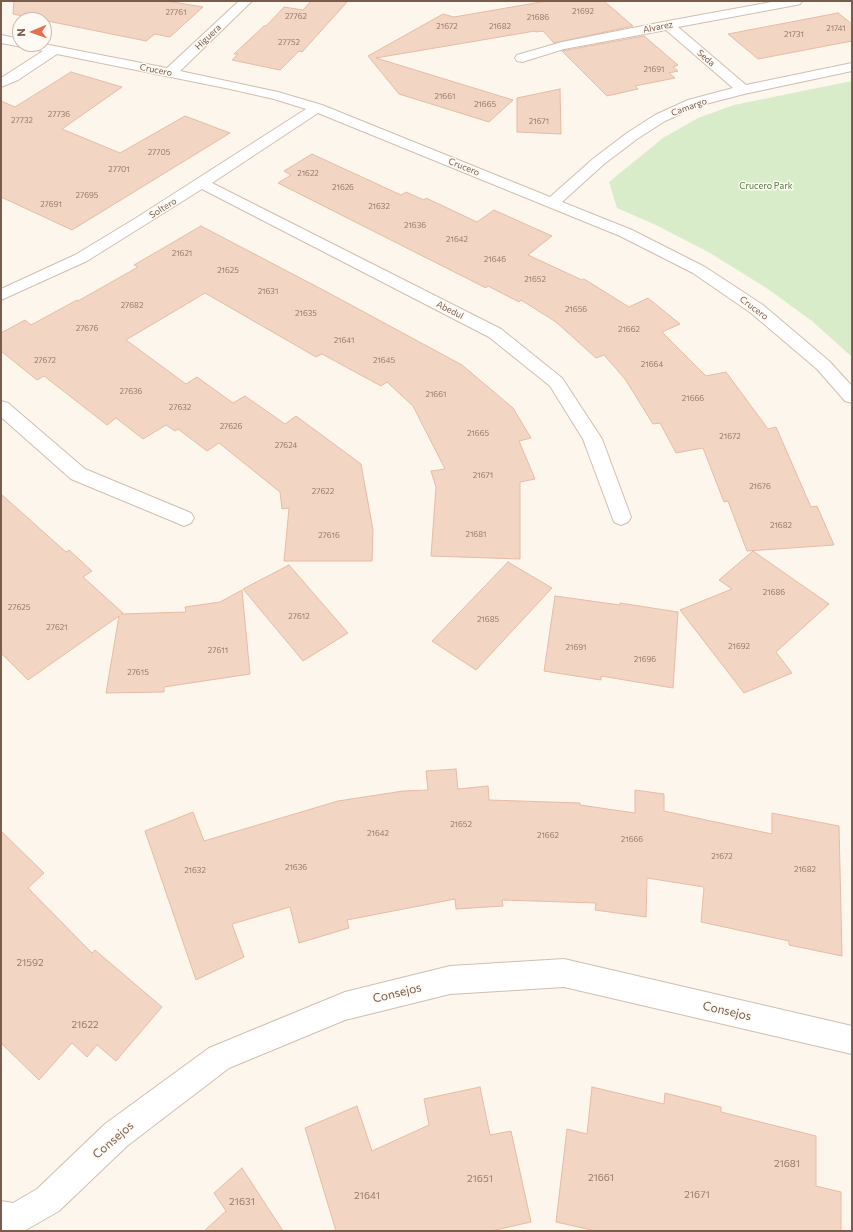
<!DOCTYPE html>
<html>
<head>
<meta charset="utf-8">
<style>
  body { margin:0 }
  #map { position:relative; width:853px; height:1232px; overflow:hidden; background:#fdf6ec; font-family:Commissioner,sans-serif }
  canvas { display:block }
  .frame { position:absolute; inset:0; border:2px solid #7a5c4d; pointer-events:none }
  .north { position:absolute; left:12px; top:12px; width:40px; height:40px; box-sizing:border-box; background:#fffaf3; border:1px solid #cabbb1; border-radius:50%; rotate:268deg; font-size:11px; font-weight:700; line-height:16px; text-align:center; color:#7a5c4d }
  .north::after { content:''; display:block; margin:auto; width:14px; height:18px; background:#e76f51; clip-path:polygon(50% 0,100% 100%,50% 72%,0 100%) }
</style>
</head>
<body>
<div id="map">
<canvas width="853" height="1232"></canvas>
<div class="frame"></div>
<div class="north">N</div>
</div>
<script>
const ctx = document.querySelector('canvas').getContext('2d');
ctx.lineJoin = 'round';
function fill(path, color) { ctx.fillStyle = color; ctx.fill(path, 'evenodd'); }
const toPath = rows => new Path2D(rows.map(r => 'M' + r).join(''));
function stroke(path, color, width, dash) { ctx.strokeStyle = color; ctx.lineWidth = width; ctx.lineCap = dash ? 'butt' : 'round'; ctx.setLineDash(dash || []); ctx.stroke(path); }
function write(font, color, halo, rows, align = 'center') {
  ctx.font = font + ' Commissioner,sans-serif'; ctx.lineWidth = 3; ctx.setLineDash([]); ctx.textBaseline = 'middle'; ctx.strokeStyle = halo; ctx.fillStyle = color; for (const [text, x, y, turn = 0] of rows) {
    ctx.save(); ctx.translate(x, y); ctx.rotate((+turn || 0) * Math.PI / 180); ctx.textAlign = isNaN(turn) ? turn : align; if (halo) ctx.strokeText(text, 0, 0); ctx.fillText(text, 0, 0); ctx.restore();
  }
}
fill(toPath([
  [852,81,852,357,812,321,768,289,710,253,656,225,617,208,609,182,663,138,698,118,734,105]
]), '#d8ecc9');
const building = toPath([
  [14,1,167,1,203,7,170,37,155,34,146,41,13,14,14,1],
  [311,1,348,1,302,52,299,51,280,70,232,60,238,54,234,54,264,26,266,26,284,7,303,10,311,1],
  [547,1,604,1,633,26,554,43,543,31,536,32,535,31,376,58,513,100,489,122,399,94,368,56,443,14,454,17,547,1],
  [838,13,852,24,852,41,758,59,728,34,838,13],
  [644,36,678,65,673,67,678,71,669,73,675,78,635,86,638,89,607,96,562,51,644,36],
  [71,72,122,87,62,129,120,153,185,116,230,133,72,230,1,197,1,101,15,107,71,72],
  [560,89,561,134,517,132,517,98,560,89],
  [312,154,401,195,406,192,424,200,426,198,477,222,494,210,552,236,528,255,582,280,584,279,629,307,648,298,680,324,662,332,706,376,726,372,768,429,776,427,811,507,817,506,834,545,747,551,728,501,724,502,703,448,676,453,660,423,653,424,625,379,604,355,596,358,556,322,521,300,519,302,488,286,486,288,278,183,291,175,284,171,312,154],
  [201,226,327,292,462,365,513,408,531,438,519,441,535,479,520,482,520,559,431,556,436,487,431,471,445,469,413,406,387,382,381,386,322,354,316,357,205,293,126,340,186,384,197,377,233,403,245,396,285,424,296,416,361,464,373,530,372,561,284,561,289,508,282,509,280,492,219,443,207,451,178,429,175,431,166,425,143,439,116,418,107,425,44,376,37,380,1,351,1,333,25,320,31,325,77,300,78,301,138,267,134,265,201,226],
  [1,494,66,552,69,550,92,571,83,577,123,613,121,614,186,612,185,607,220,602,242,590,250,674,164,687,164,692,106,693,119,616,28,680,1,653,1,494],
  [753,551,829,604,776,652,792,673,744,693,680,610,732,589,719,580,753,551],
  [508,562,552,588,476,670,432,641,508,562],
  [289,565,348,633,303,661,243,589,289,565],
  [555,596,620,605,620,603,678,612,673,688,601,676,601,680,544,671,555,596],
  [456,769,458,789,488,786,489,800,580,803,580,805,635,813,635,790,664,794,664,811,772,834,772,813,839,826,842,956,789,945,789,941,701,922,704,887,647,878,646,917,595,910,596,903,502,900,503,906,456,909,455,899,347,920,349,928,299,943,290,907,232,924,244,957,196,980,145,831,193,812,204,841,338,801,403,791,428,790,426,771,456,769],
  [1,831,44,873,28,888,92,953,95,950,162,1007,116,1061,97,1045,87,1057,72,1043,39,1080,1,1043,1,831],
  [480,1087,490,1135,511,1131,531,1222,491,1231,336,1231,305,1128,357,1106,372,1151,429,1125,424,1099,480,1087],
  [592,1087,664,1104,665,1093,721,1107,721,1112,816,1136,816,1186,841,1192,841,1231,596,1231,556,1222,567,1129,587,1134,592,1087],
  [242,1168,283,1231,204,1231,226,1211,214,1193,242,1168]
]);
fill(building, '#f3d5c3');
stroke(building, '#e6bba3', 1);
const minor = toPath([
  [239,1,252,1,180,71,278,92,322,105,550,197,594,158,627,133,655,115,688,100,733,88,666,30,564,49,522,62,517,61,515,58,517,55,562,42,668,21,777,1,802,1,800,4,796,5,678,27,746,85,852,63,852,71,744,94,698,106,665,121,637,139,604,164,562,202,632,230,705,267,763,305,829,361,852,386,852,403,845,401,817,369,751,313,693,273,620,236,318,113,212,183,501,329,562,378,602,439,631,517,628,522,621,525,614,522,583,439,550,386,489,337,202,189,87,261,1,300,1,289,75,255,136,218,306,109,274,99,230,89,57,54,18,80,1,87,1,78,43,51,1,43,1,35,20,39,20,44,44,44,167,68,239,1],
  [1,401,8,403,85,469,191,513,194,518,191,523,184,526,177,523,71,479,1,417,1,401],
  [564,959,852,1026,852,1054,564,987,450,994,345,1020,229,1068,127,1146,59,1211,24,1231,1,1231,1,1201,13,1203,37,1189,105,1124,209,1048,345,992,450,966,564,959]
]);
stroke(minor, '#d1beb0', 2);
fill(minor, '#fff');
write('8px', '#987a6a', null, [
  ["21692",583,11],
  ["27761",176,12],
  ["27762",296,16],
  ["21686",538,17],
  ["21672",447,26],
  ["21682",500,26],
  ["21741",836,28],
  ["21731",794,34],
  ["27752",289,42],
  ["21691",654,69],
  ["21661",445,96],
  ["21665",485,104],
  ["27736",59,114],
  ["27732",22,120],
  ["21671",539,121],
  ["27705",159,152],
  ["27701",119,169],
  ["21622",308,173],
  ["21626",343,187],
  ["27695",87,195],
  ["27691",51,204],
  ["21632",379,206],
  ["21636",415,225],
  ["21642",457,239],
  ["21621",182,253],
  ["21646",495,259],
  ["21625",228,270],
  ["21652",535,279],
  ["21631",268,291],
  ["27682",132,305],
  ["21656",576,309],
  ["21635",306,313],
  ["27676",87,328],
  ["21662",629,329],
  ["21641",344,340],
  ["27672",45,360],
  ["21645",384,360],
  ["21664",652,364],
  ["27636",131,391],
  ["21661",436,394],
  ["21666",693,398],
  ["27632",180,407],
  ["27626",231,426],
  ["21665",478,433],
  ["21672",730,436],
  ["27624",286,445],
  ["21671",483,475],
  ["21676",760,486],
  ["27622",323,491],
  ["21682",781,525],
  ["21681",476,534],
  ["27616",329,535],
  ["21686",774,592],
  ["27625",19,607],
  ["27612",299,616],
  ["21685",488,619],
  ["27621",57,627],
  ["21692",739,646],
  ["21691",576,647],
  ["27611",218,650],
  ["21696",645,659],
  ["27615",138,672],
  ["21652",461,824],
  ["21642",378,833],
  ["21662",548,835],
  ["21666",632,839],
  ["21672",722,856],
  ["21636",296,867],
  ["21682",805,869],
  ["21632",195,870]
]);
write('9px', '#7a5c4d', '#fffaf3', [
  ["Alvarez",658,27,-11],
  ["Higuera",208,37,-44],
  ["Seda",706,58,41],
  ["Crucero",156,70,11],
  ["Camargo",689,107,-20],
  ["Crucero",464,167,22],
  ["Soltero",163,208,-32],
  ["Crucero",754,308,37],
  ["Abedul",450,310,27]
]);
write('9px', '#537a41', '#fffaf3', [
  ["Crucero Park",766,186]
]);
write('10px', '#987a6a', null, [
  ["21592",30,963],
  ["21622",85,1025],
  ["21681",787,1164],
  ["21661",601,1178],
  ["21651",480,1179],
  ["21671",697,1195],
  ["21641",367,1196],
  ["21631",242,1202]
]);
write('12px', '#7a5c4d', '#fffaf3', [
  ["Consejos",397,993,-14],
  ["Consejos",727,1011,13],
  ["Consejos",113,1140,-41]
]);
</script>
</body>
</html>
